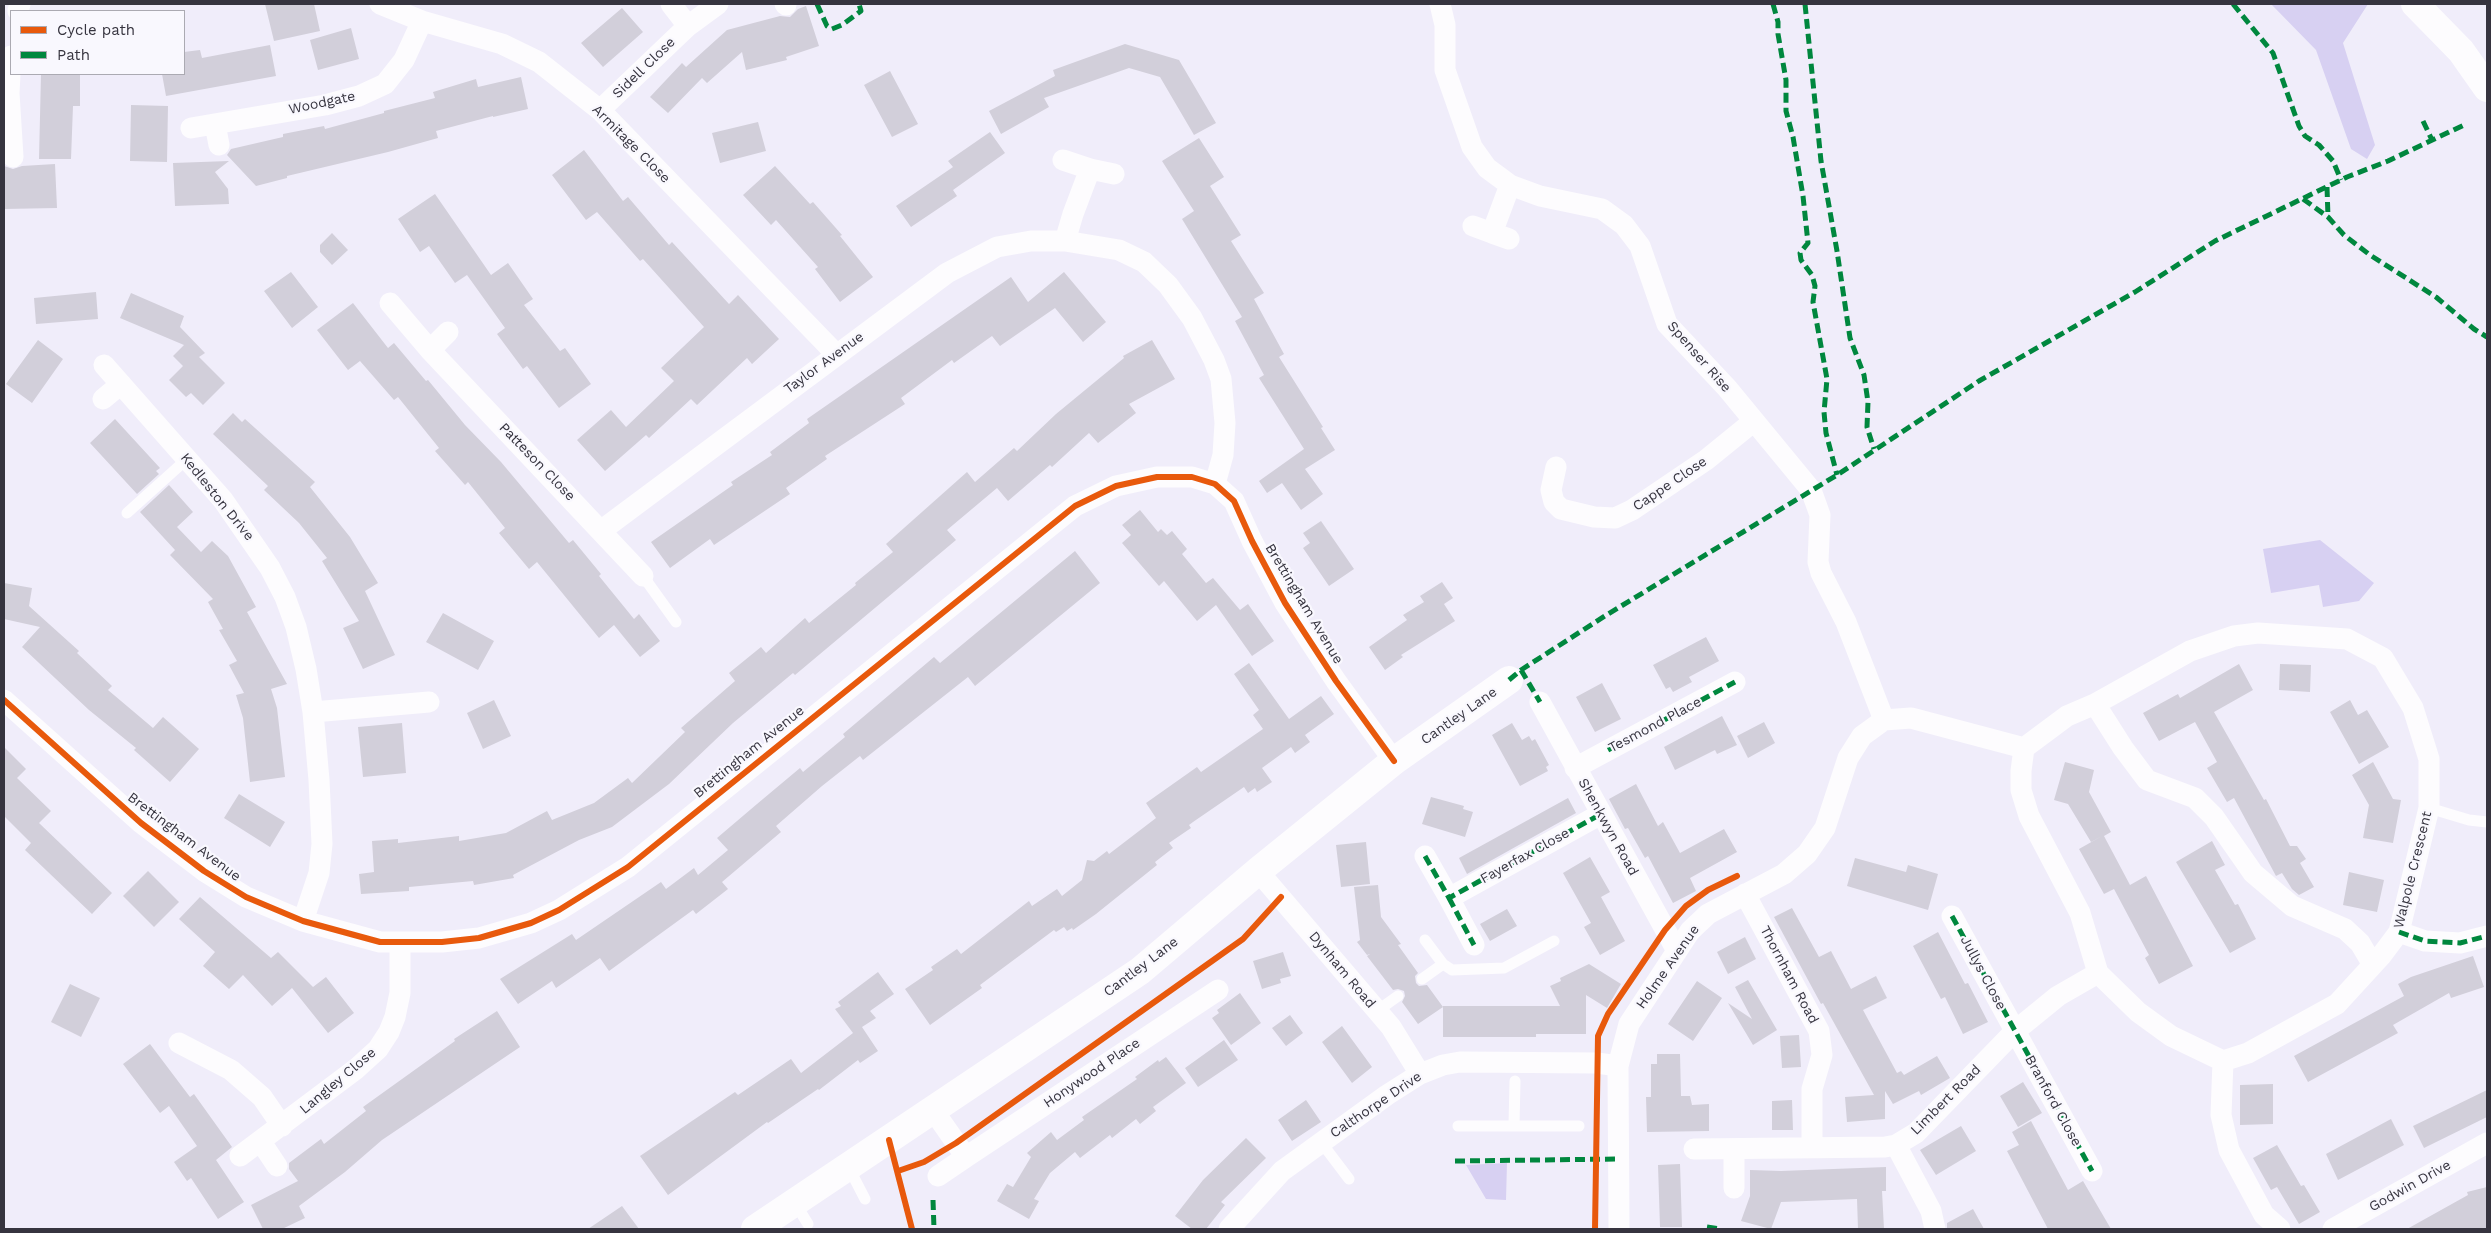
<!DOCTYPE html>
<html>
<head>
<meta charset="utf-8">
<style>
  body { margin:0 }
  #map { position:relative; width:2491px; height:1233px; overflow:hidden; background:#f0edfa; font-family:"Work Sans",sans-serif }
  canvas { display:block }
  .frame { position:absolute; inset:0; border:5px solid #36343f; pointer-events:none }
  .legend { position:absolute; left:10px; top:10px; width:175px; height:65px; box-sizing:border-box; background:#f9f8fe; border:1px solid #abaab2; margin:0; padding:6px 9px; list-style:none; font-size:15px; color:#36343f }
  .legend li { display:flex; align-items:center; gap:10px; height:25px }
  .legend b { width:25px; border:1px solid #abaab2 }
</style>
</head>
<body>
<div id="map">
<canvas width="2491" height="1233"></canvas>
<div class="frame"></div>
<ul class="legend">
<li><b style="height:6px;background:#e8590c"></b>Cycle path</li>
<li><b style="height:6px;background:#00873e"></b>Path</li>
</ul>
</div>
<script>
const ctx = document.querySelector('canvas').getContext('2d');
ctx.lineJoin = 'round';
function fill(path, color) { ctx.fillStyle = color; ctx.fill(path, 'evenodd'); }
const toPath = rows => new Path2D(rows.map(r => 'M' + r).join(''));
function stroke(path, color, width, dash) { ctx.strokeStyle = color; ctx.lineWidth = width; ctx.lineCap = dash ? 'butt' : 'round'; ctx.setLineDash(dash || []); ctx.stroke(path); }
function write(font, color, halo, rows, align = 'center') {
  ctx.font = font + ' "Work Sans",sans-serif'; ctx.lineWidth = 4.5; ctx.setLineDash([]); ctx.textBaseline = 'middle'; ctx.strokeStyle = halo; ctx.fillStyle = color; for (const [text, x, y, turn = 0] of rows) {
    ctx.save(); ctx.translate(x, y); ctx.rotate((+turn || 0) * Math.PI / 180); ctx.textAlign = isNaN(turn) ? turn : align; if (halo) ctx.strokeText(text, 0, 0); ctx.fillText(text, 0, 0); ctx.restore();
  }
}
fill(toPath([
  [2271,4,2368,4,2343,43,2375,145,2367,159,2351,149,2316,50],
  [2320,540,2374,583,2359,601,2323,607,2319,585,2271,593,2263,549],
  [1507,1163,1506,1200,1486,1199,1466,1165]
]), '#d7d0f2');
fill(toPath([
  [265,4,314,4,320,31,274,41],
  [806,6,819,46,786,57,787,60,746,70,742,52,707,83,702,78,668,113,650,97,682,63,686,67,727,30,780,16,790,17,798,9],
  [622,8,643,32,603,67,581,43],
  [351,28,359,59,318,70,310,40],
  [1125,44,1179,60,1216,123,1194,135,1160,77,1129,68,1044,98,1049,107,1001,134,989,111,1055,76,1053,70],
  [270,45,276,76,166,96,162,74,184,74,184,52,200,50,202,58],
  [890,71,918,124,892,137,864,85],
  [41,74,80,74,80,106,73,106,71,159,39,159],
  [521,77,528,109,493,117,493,116,436,131,438,138,388,152,287,176,287,178,256,186,227,155,231,149,283,137,283,134,324,126,325,129,384,113,384,111,435,98,433,92,476,79,478,87],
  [131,105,168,106,167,162,130,161],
  [758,122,766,151,720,163,712,133],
  [990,132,1005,153,953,190,957,196,911,227,896,206,953,167,948,161],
  [1199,138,1224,177,1210,186,1241,235,1231,241,1264,293,1254,299,1284,354,1279,357,1323,427,1321,428,1335,450,1305,469,1323,494,1301,510,1282,483,1267,493,1259,481,1304,449,1259,378,1264,375,1235,321,1242,317,1182,219,1194,211,1162,161],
  [584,150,623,201,628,197,669,245,672,242,729,304,738,295,779,339,752,364,747,358,697,405,691,399,649,438,646,435,605,471,577,440,611,410,626,427,674,381,661,368,704,327,643,259,640,261,597,212,586,220,552,175],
  [229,161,215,172,228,189,229,204,175,206,173,163],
  [55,164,57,208,4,209,4,166,13,169,22,166],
  [775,166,810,204,813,202,842,235,840,236,873,277,840,302,815,269,818,267,776,220,771,225,743,195],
  [435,194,491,275,508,263,533,299,524,305,560,351,565,348,591,384,559,408,527,366,523,369,497,334,505,328,467,275,455,283,429,246,420,252,398,219],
  [332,233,348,250,332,265,320,252,320,245],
  [291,272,318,307,292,328,264,291],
  [1064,272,1106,322,1083,342,1055,308,1000,346,992,336,954,363,952,360,901,398,905,404,825,456,827,459,786,488,790,494,714,545,710,539,670,568,651,542,733,485,731,482,772,455,770,452,809,423,807,419,1011,277,1028,302],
  [96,292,98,319,36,324,34,298],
  [131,293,184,316,180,327,205,353,199,357,225,383,203,405,191,393,186,397,169,380,183,366,173,356,184,345,120,318],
  [353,303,388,348,394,343,426,381,428,380,465,425,501,462,569,543,573,540,601,574,599,576,634,619,639,614,660,641,640,657,614,625,599,638,537,562,529,569,499,533,505,528,468,482,465,485,435,451,439,448,398,397,394,400,360,361,348,370,317,330],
  [38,340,63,359,32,403,6,384],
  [1152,340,1175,379,1129,404,1136,413,1098,443,1089,433,1052,467,1050,465,1008,501,997,488,947,530,956,540,795,675,793,673,733,723,669,784,612,827,579,840,513,875,514,878,474,885,473,881,409,887,409,891,361,894,359,874,374,872,372,841,398,839,398,843,459,836,459,841,506,833,547,811,552,820,594,803,628,778,632,783,685,732,681,728,735,681,729,673,761,647,766,653,805,618,809,623,856,585,855,583,893,552,886,544,967,472,975,482,1014,448,1017,451,1056,414,1124,358,1123,356],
  [233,413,242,422,245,419,315,482,310,487,350,537,378,583,365,591,395,655,363,669,343,628,359,621,322,561,327,558,299,523,264,490,268,486,213,434],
  [115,419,160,468,156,471,159,474,137,494,90,443],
  [169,485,193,512,177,527,201,552,212,541,228,556,256,607,247,612,287,684,271,689,277,708,285,777,250,782,243,718,236,695,244,693,229,665,237,661,219,630,223,629,208,602,213,599,170,555,175,550,140,512],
  [1140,510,1158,532,1161,529,1167,535,1172,531,1187,549,1182,554,1206,583,1213,578,1240,610,1248,604,1274,641,1252,656,1216,605,1197,621,1164,581,1159,586,1122,543,1131,535,1122,525],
  [1321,521,1354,569,1329,586,1303,548,1310,543,1303,533],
  [1075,551,1100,583,975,686,968,677,863,760,860,756,822,786,776,826,781,832,722,882,728,889,696,914,693,910,609,971,600,958,556,988,552,981,518,1004,500,979,572,934,576,940,661,882,666,889,694,868,698,875,728,850,717,838,757,804,800,768,803,772,845,737,843,734,934,657,940,663],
  [1442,582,1453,598,1444,604,1455,621,1401,655,1403,657,1385,670,1369,647,1407,620,1403,615,1424,602,1420,596],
  [4,583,32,588,29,606,79,651,77,653,112,686,108,690,153,728,163,717,199,749,170,782,134,750,136,748,89,710,22,647,40,627,4,619],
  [443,613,494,641,478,670,426,642],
  [1706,637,1719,661,1689,677,1692,682,1673,692,1670,687,1666,689,1653,665],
  [1249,663,1289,719,1321,696,1334,714,1305,735,1310,742,1295,753,1291,747,1262,768,1272,782,1257,792,1255,788,1248,793,1244,787,1193,822,1189,825,1191,828,1169,843,1173,848,1155,862,1157,865,1096,914,1073,930,1072,928,1067,931,1064,927,1056,932,1054,930,980,985,982,988,930,1025,905,989,933,970,931,967,957,949,961,954,1029,901,1032,906,1057,889,1062,896,1082,880,1087,860,1094,861,1107,851,1109,854,1156,818,1146,803,1197,767,1201,772,1263,729,1253,715,1259,710,1234,674],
  [2239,664,2253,690,2214,712,2264,800,2266,799,2290,846,2297,846,2306,859,2300,863,2314,887,2299,895,2292,889,2282,873,2276,876,2234,798,2227,802,2207,768,2217,762,2195,722,2159,741,2143,713,2178,694,2180,698],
  [2280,664,2311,665,2310,692,2279,690],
  [1602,683,1621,719,1595,732,1576,697],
  [494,700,511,736,483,749,467,713],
  [2350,700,2358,715,2367,710,2389,747,2359,764,2330,712],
  [1722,716,1737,745,1717,754,1715,750,1675,770,1664,747],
  [1764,722,1775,743,1748,758,1737,736],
  [402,723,406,773,363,777,358,727],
  [1512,723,1522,740,1529,736,1532,741,1535,739,1549,765,1546,767,1548,771,1520,786,1492,735],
  [4,747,26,769,17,778,51,811,39,823,112,893,92,914,25,850,31,843,4,816],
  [2065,762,2094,770,2089,792,2111,832,2104,836,2130,885,2146,876,2193,966,2159,984,2145,958,2149,955,2114,889,2104,894,2079,849,2102,836,2091,842,2068,804,2054,800],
  [2373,762,2393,799,2401,800,2393,843,2363,838,2369,805,2352,775],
  [1636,784,1658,826,1663,822,1680,853,1724,829,1737,852,1690,878,1696,891,1673,903,1648,856,1645,858,1628,828,1625,829,1609,799],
  [239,794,285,822,270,847,224,818],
  [1431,797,1464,806,1463,809,1473,812,1465,837,1422,824],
  [1568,798,1576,813,1467,874,1459,858],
  [2212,841,2225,865,2215,870,2235,905,2238,904,2256,939,2230,953,2176,862],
  [1366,842,1370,884,1341,887,1336,845],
  [1590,857,1610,892,1601,897,1625,941,1600,955,1584,927,1591,923,1563,873],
  [1855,858,1906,872,1908,865,1938,874,1928,910,1847,886],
  [148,871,179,902,154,927,123,896],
  [2349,872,2384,880,2377,912,2343,905],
  [1378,885,1381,917,1401,944,1398,945,1418,973,1415,976,1416,983,1419,986,1427,985,1443,1007,1418,1024,1402,1002,1405,996,1404,991,1398,989,1393,990,1367,956,1370,954,1367,955,1357,942,1360,940,1354,887],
  [200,897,271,958,278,952,313,987,326,977,354,1013,328,1033,292,988,272,1006,243,975,229,989,203,966,215,952,179,919],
  [1792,908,1819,957,1831,951,1851,989,1876,976,1887,998,1863,1010,1897,1073,1901,1071,1904,1075,1937,1056,1950,1078,1921,1095,1919,1091,1893,1104,1885,1091,1885,1119,1847,1122,1845,1097,1874,1095,1823,1003,1821,1004,1774,917],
  [1507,909,1517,926,1490,941,1480,924],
  [1938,932,1965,984,1968,983,1988,1022,1963,1034,1945,997,1941,999,1913,946],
  [1745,937,1756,959,1728,974,1717,952],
  [1283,952,1291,976,1280,979,1281,983,1262,989,1253,961],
  [2473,956,2484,987,2451,998,2449,993,2393,1025,2398,1033,2308,1082,2294,1056,2404,996,2398,984,2411,977],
  [1589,964,1621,984,1607,1008,1586,995,1586,1034,1536,1034,1536,1037,1443,1037,1443,1006,1560,1006,1550,986,1561,981,1560,978],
  [878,972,894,994,870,1011,876,1018,862,1027,878,1051,860,1063,858,1060,819,1090,818,1089,768,1123,767,1122,668,1195,640,1156,735,1092,738,1095,791,1059,801,1073,853,1033,835,1009,841,1006,838,1002],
  [1748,980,1777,1030,1753,1045,1728,1003,1752,1019,1735,987],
  [1697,981,1722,998,1693,1041,1668,1024],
  [70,984,100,998,81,1037,51,1022],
  [1240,993,1261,1023,1231,1045,1212,1018,1219,1013,1217,1010],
  [497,1011,520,1047,382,1140,345,1172,299,1206,305,1218,282,1229,263,1229,251,1205,298,1181,289,1169,289,1163,321,1139,324,1144,366,1111,363,1107,455,1041,454,1039],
  [1290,1015,1303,1033,1286,1046,1272,1028],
  [1342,1026,1372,1067,1352,1083,1322,1042],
  [1799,1035,1801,1067,1782,1068,1780,1036],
  [1224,1040,1238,1060,1198,1087,1185,1068],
  [150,1044,190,1097,194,1094,232,1147,216,1160,244,1202,218,1219,191,1178,187,1181,174,1162,197,1146,169,1106,160,1113,123,1064],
  [1657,1054,1680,1054,1681,1096,1690,1096,1692,1105,1709,1104,1709,1131,1647,1132,1646,1097,1651,1097,1651,1064,1657,1064],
  [1166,1057,1186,1083,1153,1107,1156,1111,1140,1124,1136,1119,1112,1138,1110,1135,1080,1158,1075,1152,1050,1173,1034,1199,1039,1201,1029,1219,997,1201,1007,1184,1013,1187,1031,1157,1027,1153,1051,1132,1057,1140,1084,1120,1082,1117,1137,1079,1135,1077,1158,1060,1159,1062],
  [2023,1082,2042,1113,2018,1127,2000,1096],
  [2273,1084,2273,1124,2240,1125,2240,1085],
  [2487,1090,2487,1117,2424,1148,2413,1126],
  [1306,1100,1321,1122,1292,1141,1278,1120],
  [1792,1100,1793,1130,1772,1130,1772,1101],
  [2391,1119,2404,1145,2338,1180,2326,1154],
  [2031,1121,2068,1190,2083,1181,2111,1229,2048,1229,2007,1151,2019,1145,2012,1132],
  [1961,1126,1976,1151,1936,1175,1920,1150],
  [1246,1138,1266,1158,1221,1202,1225,1205,1206,1229,1192,1229,1175,1216,1203,1180],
  [2277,1145,2301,1186,2304,1185,2320,1212,2299,1224,2277,1187,2271,1190,2253,1158],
  [1680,1164,1682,1227,1660,1227,1658,1165],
  [1886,1167,1886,1191,1882,1191,1884,1229,1858,1229,1857,1199,1781,1202,1771,1229,1741,1221,1750,1196,1750,1170,1781,1171],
  [2487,1187,2487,1229,2407,1229,2468,1195,2467,1192],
  [622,1206,639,1229,588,1229],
  [1973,1209,1984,1229,1947,1229,1947,1223]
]), '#d2cfda');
stroke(toPath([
  [127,513,187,459],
  [643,576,676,622],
  [2429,808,2469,820,2487,822],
  [1425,940,1443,964,1452,970,1504,968,1554,941],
  [1422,979,1443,964],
  [1377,1011,1398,996],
  [1514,1125,1515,1081],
  [1458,1126,1579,1126],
  [1321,1142,1349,1179],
  [849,1168,865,1199],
  [795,1203,808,1224]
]), '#fdfcfe', 11);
stroke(toPath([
  [380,4,422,21,502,44,539,62,600,110,836,354],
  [671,4,688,26],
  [785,4,786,5],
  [1440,4,1445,25,1445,70,1472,147,1487,168,1510,185,1540,196,1602,209,1624,225,1640,246,1667,324,1727,388,1811,490,1820,515,1818,562,1821,573,1846,622,1884,720],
  [18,11,20,4],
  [11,56,9,93,13,157],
  [600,110,688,26,718,4],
  [215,124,219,145],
  [191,128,325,105,359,96,385,84,404,60,422,21],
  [1063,160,1090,169,1073,214,1065,241],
  [1090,169,1114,174],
  [1473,226,1492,233,1510,185],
  [1492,233,1509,239],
  [390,303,430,350,643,576],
  [430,350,448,332],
  [104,365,223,500,270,568,285,597,296,627,306,669,313,712,319,780,322,844,319,873,303,921],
  [103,399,121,384],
  [1556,467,1551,490,1554,502,1561,509,1594,517,1615,518,1632,510,1706,460,1754,421],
  [602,530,947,273,997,247,1031,241,1065,241,1119,250,1144,262,1168,285,1192,318,1214,360,1221,379,1225,423,1223,455,1215,484],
  [2258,633,2347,639,2383,658,2413,708,2429,759,2429,808,2399,932,2381,956,2337,1004,2248,1053,2223,1061,2171,1036,2138,1012,2098,973,2080,913,2029,816,2021,790,2021,771,2024,748,2067,716,2095,704,2190,651,2234,636,2258,633],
  [4,700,141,823,204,871,246,897,303,921,380,942,442,942,479,938,531,923,559,910,628,867,1075,506,1116,486,1157,477,1192,477,1215,484,1234,501,1252,541,1285,603,1336,681,1394,761],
  [1540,702,1677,951],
  [2095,704,2123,748,2147,780,2195,798,2214,817,2253,873,2292,906,2345,929,2360,943,2373,965],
  [313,712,429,702],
  [1575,768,1735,682],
  [1425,856,1449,898,1601,814],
  [1258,871,1391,1027,1420,1074],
  [1745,894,1819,1031,1822,1055,1812,1089,1812,1147],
  [1449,898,1474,945],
  [1952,916,2092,1171],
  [2399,932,2425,941,2460,943,2487,936],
  [179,1043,231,1070,262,1097,282,1126],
  [2223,1061,2221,1115,2229,1150,2264,1215,2280,1229],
  [933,1110,966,1157,1218,990],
  [261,1142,277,1166],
  [1896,1145,1931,1211,1935,1229],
  [1694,1149,1885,1147,1896,1145,1916,1133,2015,1031,2058,996,2098,973],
  [1734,1149,1734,1188],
  [240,1156,356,1069,378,1049,389,1032,395,1017,400,993,400,942],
  [938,1176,966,1157],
  [1229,1229,1282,1171,1387,1095,1420,1074,1443,1065,1460,1062,1597,1063,1618,1066],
  [1619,1229,1618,1066,1629,1024,1690,931,1708,914,1784,874,1807,854,1825,828,1848,758,1862,736,1884,720,1911,718,2024,748],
  [2333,1229,2487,1143]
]), '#fdfcfe', 21);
stroke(toPath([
  [755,1229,1140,971,1258,871,1394,761,1509,680]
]), '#fdfcfe', 28);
stroke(toPath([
  [2415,4,2461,51,2487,88]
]), '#fdfcfe', 28);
stroke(toPath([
  [817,4,827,26,832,29,842,25,861,11,859,4],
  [1773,4,1778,22,1778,34,1786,80,1786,111,1793,137,1803,196,1808,243,1800,253,1801,260,1812,275,1815,286,1813,302,1827,379,1824,412,1826,433,1837,475],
  [1805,4,1821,161,1837,251,1850,338,1864,375,1868,402,1867,427,1874,449],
  [2233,4,2273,53,2299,126,2305,136,2319,145,2333,161,2341,180],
  [2423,121,2432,140],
  [2327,187,2328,217],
  [2303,199,2328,217,2344,235,2370,255,2436,297,2474,329,2487,337],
  [1521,670,1540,702],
  [1509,680,1521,670,1608,614,1837,475,1979,381,2135,292,2215,241,2347,177,2388,161,2464,125],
  [1608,750,1735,682],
  [1425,856,1449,898,1601,814],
  [1449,898,1474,945],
  [1952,916,2092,1171],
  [2399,932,2425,941,2460,943,2487,936],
  [1455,1161,1619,1159],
  [933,1200,934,1229],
  [1707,1227,1720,1229]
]), '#00873e', 5, [10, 5]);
stroke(toPath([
  [4,700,141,823,204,871,246,897,303,921,380,942,442,942,479,938,531,923,559,910,628,867,1075,506,1116,486,1157,477,1192,477,1215,484,1234,501,1252,541,1285,603,1336,681,1394,761],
  [889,1140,912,1229],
  [898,1171,924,1162,956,1143,1243,939,1281,897],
  [1595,1229,1598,1036,1608,1014,1665,930,1686,906,1708,890,1737,876]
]), '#e8590c', 6);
write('14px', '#36343f', '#f9f8fe', [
  ["Sidell Close",644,68,-44],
  ["Woodgate",322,103,-12],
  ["Armitage Close",631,144,45],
  ["Spenser Rise",1699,357,49],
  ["Taylor Avenue",824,363,-36],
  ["Patteson Close",537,462,46],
  ["Cappe Close",1670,484,-34],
  ["Kedleston Drive",217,497,51],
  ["Brettingham Avenue",1304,604,59],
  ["Cantley Lane",1459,716,-35],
  ["Tesmond Place",1655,725,-28],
  ["Brettingham Avenue",749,752,-39],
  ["Shenkwyn Road",1608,827,61],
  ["Brettingham Avenue",184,837,37],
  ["Fayerfax Close",1525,856,-29],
  ["Walpole Crescent",2413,870,-76],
  ["Cantley Lane",1141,967,-37],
  ["Holme Avenue",1668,967,-55],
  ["Dynham Road",1342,970,50],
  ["Jullys Close",1983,973,62],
  ["Thornham Road",1789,975,62],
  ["Honywood Place",1092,1073,-34],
  ["Langley Close",338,1081,-40],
  ["Limbert Road",1946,1100,-45],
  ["Branford Close",2053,1101,61],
  ["Calthorpe Drive",1376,1105,-34],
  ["Godwin Drive",2410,1186,-29]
]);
</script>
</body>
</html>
